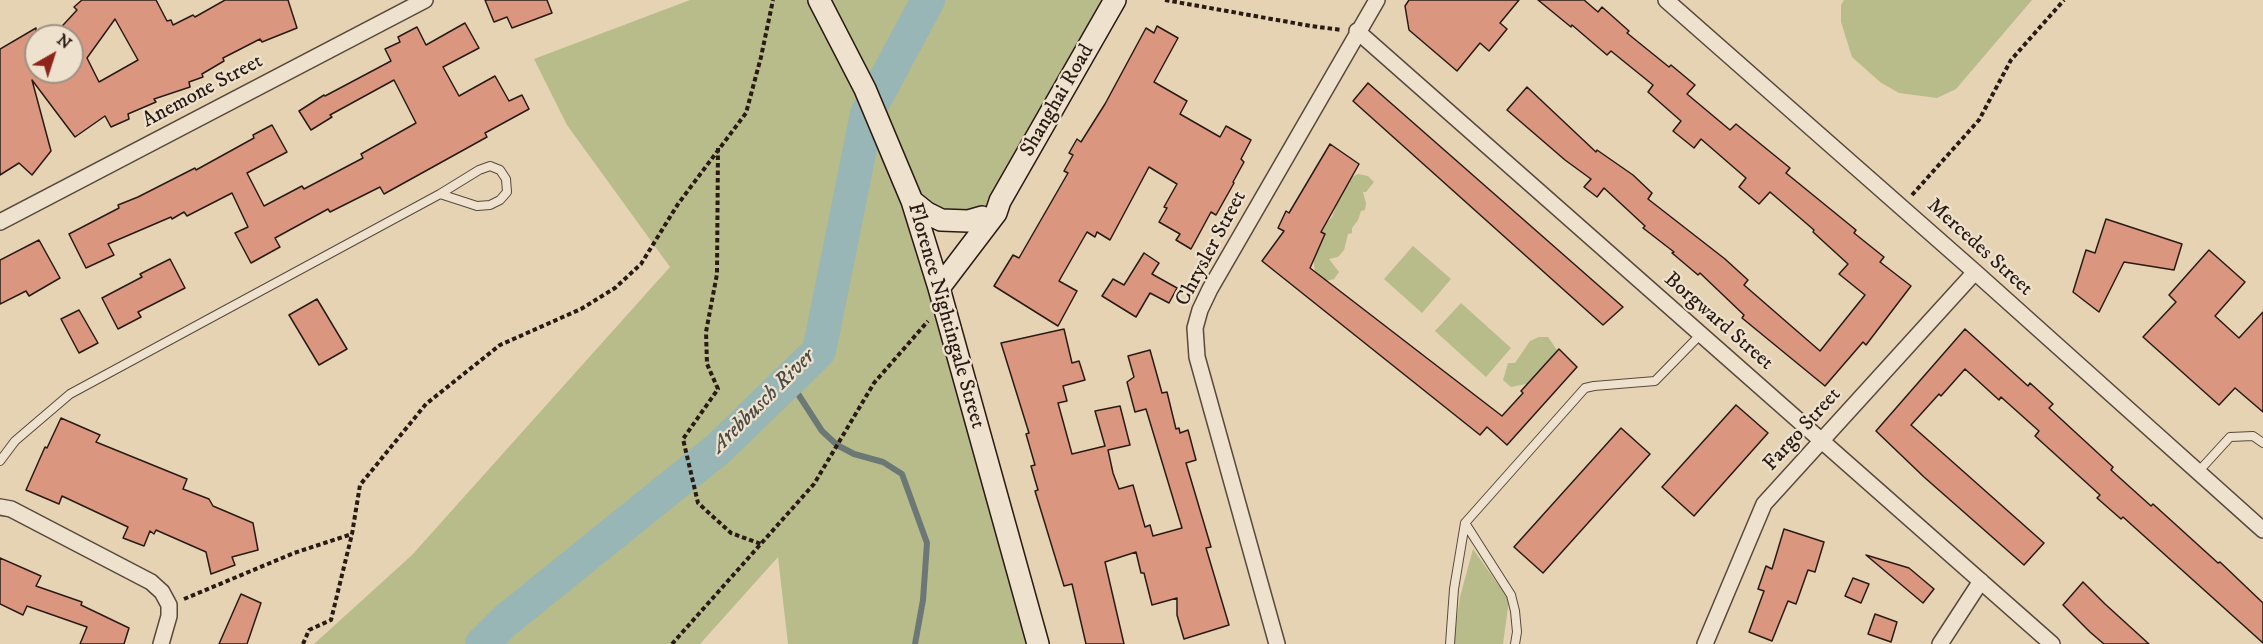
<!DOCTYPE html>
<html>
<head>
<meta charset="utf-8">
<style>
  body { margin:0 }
  #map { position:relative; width:2263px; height:644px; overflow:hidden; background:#e5d3b4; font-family:"IM FELL DW Pica",serif }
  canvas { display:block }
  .north { position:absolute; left:24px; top:24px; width:60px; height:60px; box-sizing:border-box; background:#eee2ce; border:2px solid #9f9284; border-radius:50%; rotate:39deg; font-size:16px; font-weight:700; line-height:24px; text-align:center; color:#291b14 }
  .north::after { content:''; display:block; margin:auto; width:21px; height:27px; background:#8f2418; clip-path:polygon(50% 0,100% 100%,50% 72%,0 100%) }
</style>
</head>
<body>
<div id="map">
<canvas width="2263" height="644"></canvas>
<div class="north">N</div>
</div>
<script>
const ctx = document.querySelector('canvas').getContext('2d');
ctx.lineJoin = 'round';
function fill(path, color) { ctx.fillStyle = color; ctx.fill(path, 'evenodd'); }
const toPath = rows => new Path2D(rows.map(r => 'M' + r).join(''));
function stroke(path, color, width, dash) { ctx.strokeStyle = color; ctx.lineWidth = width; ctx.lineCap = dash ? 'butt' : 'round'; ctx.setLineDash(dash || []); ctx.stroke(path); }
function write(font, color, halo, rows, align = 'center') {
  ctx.font = font + ' "IM FELL DW Pica",serif'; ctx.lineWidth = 4.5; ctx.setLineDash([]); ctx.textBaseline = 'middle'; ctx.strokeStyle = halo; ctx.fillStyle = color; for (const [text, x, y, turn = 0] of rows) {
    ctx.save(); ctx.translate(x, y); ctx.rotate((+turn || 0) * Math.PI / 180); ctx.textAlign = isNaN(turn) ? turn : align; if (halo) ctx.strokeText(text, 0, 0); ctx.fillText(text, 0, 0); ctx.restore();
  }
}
fill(toPath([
  [690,0,1115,0,982,217,927,213,1038,644,788,644,778,557,700,644,314,644,412,555,670,267,567,125,534,59],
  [1844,0,2032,0,1956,89,1937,98,1899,93,1880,82,1852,57,1841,22,1841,5],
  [1358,174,1368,176,1374,182,1366,192,1363,192,1366,203,1365,210,1361,211,1358,220,1352,228,1352,233,1348,234,1344,250,1338,257,1329,259,1339,272,1334,279,1326,281,1315,272,1312,248,1325,224,1332,217,1337,203,1352,177],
  [1413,246,1451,279,1422,313,1384,279],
  [1461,303,1511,348,1486,377,1435,331],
  [1539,337,1548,337,1559,353,1531,383,1511,387,1503,380,1508,363,1515,363,1530,341],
  [1473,549,1509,600,1503,644,1453,644,1460,597]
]), '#b8bb8a');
stroke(toPath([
  [789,380,822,431,837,445,854,454,883,462,902,474,927,543,923,600,915,644]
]), '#6c7875', 6);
stroke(toPath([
  [482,644,505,621,718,449,819,351,867,114,928,0]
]), '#99b6b6', 34);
const building = toPath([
  [82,0,156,0,167,21,171,20,173,25,193,15,195,17,225,0,288,0,297,28,262,42,260,39,223,58,224,61,202,74,203,77,189,82,190,87,154,99,156,102,128,114,129,119,111,127,105,116,75,137,32,80,51,151,32,175,19,163,0,175,0,49,36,28,36,72,72,72,72,36,53,36,77,10,74,7,82,0],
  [115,19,138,60,99,82,87,58,115,19],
  [485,0,547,0,552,13,512,28,507,17,494,22,485,0],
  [1409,0,1519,0,1500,23,1507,29,1489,51,1480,43,1457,71,1409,30,1405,6,1409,0],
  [1538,0,1584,0,1598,12,1602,7,1629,31,1627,33,1669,67,1671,65,1695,85,1687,94,1730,130,1736,124,1790,168,1786,173,1856,230,1854,233,1884,257,1880,262,1911,286,1866,345,1863,342,1825,386,1742,318,1744,315,1700,273,1698,275,1672,253,1674,252,1643,228,1645,226,1604,188,1597,197,1584,187,1591,179,1565,160,1507,110,1527,87,1596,152,1597,150,1633,175,1652,193,1648,199,1725,259,1748,280,1744,285,1820,351,1865,295,1839,274,1848,264,1813,232,1814,230,1770,192,1759,204,1739,187,1746,178,1701,139,1694,148,1673,131,1681,121,1648,92,1653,85,1611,51,1607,55,1572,25,1571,27,1538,0],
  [465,23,479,48,443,67,459,96,495,76,509,101,522,95,529,109,485,133,487,137,384,194,380,187,330,212,328,209,275,238,280,247,251,263,235,233,248,227,232,193,187,216,184,212,172,219,171,217,108,244,114,255,86,268,69,234,119,208,118,205,138,197,195,168,196,170,254,138,253,135,272,125,287,152,247,173,264,206,302,186,304,189,363,158,361,154,416,123,394,80,330,115,332,117,311,130,299,111,324,95,325,96,391,61,385,49,400,42,398,37,417,27,426,45,465,23],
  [1157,26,1178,38,1154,82,1187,101,1180,114,1220,137,1226,126,1251,140,1241,159,1244,162,1233,182,1234,183,1216,215,1211,212,1191,249,1176,240,1180,234,1159,222,1167,208,1164,207,1177,184,1149,167,1110,240,1097,232,1095,237,1087,232,1059,281,1077,291,1058,326,994,286,1013,255,1019,258,1068,173,1064,171,1073,155,1069,153,1077,139,1081,142,1105,104,1146,28,1154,33,1157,26],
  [1368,83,1623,307,1603,325,1353,101,1368,83],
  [1330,144,1359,164,1321,232,1325,234,1310,268,1502,416,1523,393,1521,391,1559,349,1577,367,1507,445,1487,427,1480,435,1262,261,1284,231,1278,228,1286,211,1289,213,1330,144],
  [2106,219,2182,244,2174,270,2124,262,2099,312,2073,292,2086,250,2095,253,2106,219],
  [39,240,60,278,29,296,26,291,0,304,0,260,39,240],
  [2209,250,2245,282,2215,316,2239,338,2263,312,2263,412,2235,388,2219,405,2143,337,2176,302,2169,295,2209,250],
  [1144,253,1159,263,1152,274,1177,288,1169,303,1150,293,1136,317,1102,296,1113,279,1124,285,1144,253],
  [170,259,185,288,138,312,141,317,118,329,102,298,142,277,140,274,170,259],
  [317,299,347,349,319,365,289,315,317,299],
  [79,310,98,343,79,353,61,319,79,310],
  [1064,329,1072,363,1079,361,1085,380,1063,386,1067,401,1058,403,1072,454,1105,446,1095,411,1120,406,1130,445,1108,450,1113,473,1119,489,1133,485,1145,527,1150,525,1153,536,1182,528,1146,409,1135,412,1127,382,1134,377,1128,356,1150,350,1162,393,1167,392,1176,429,1179,428,1180,433,1188,430,1196,460,1186,463,1211,547,1206,548,1229,625,1184,639,1177,615,1177,598,1152,605,1144,573,1141,573,1136,552,1105,562,1124,644,1086,644,1072,584,1064,586,1035,491,1038,490,1031,466,1035,465,1026,434,1029,433,1001,343,1064,329],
  [1965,329,2028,386,2030,383,2053,404,2049,408,2113,467,2111,470,2151,506,2153,504,2218,563,2220,562,2263,603,2263,643,2123,517,2121,519,2097,498,2100,495,2035,436,2039,431,2001,397,1999,400,1965,369,1941,396,1939,394,1911,425,2044,543,2024,565,1924,477,1876,431,1965,329],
  [1736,405,1768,433,1694,516,1662,487,1736,405],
  [61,418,100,435,96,442,187,479,183,489,209,499,213,506,253,523,258,550,232,557,235,565,211,574,206,552,156,530,154,534,150,531,144,546,123,538,128,527,62,496,59,504,26,490,45,447,47,448,61,418],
  [1621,428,1650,454,1543,573,1514,547,1621,428],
  [1784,529,1824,542,1815,572,1808,570,1796,604,1788,601,1772,641,1749,632,1764,591,1758,589,1766,566,1772,569,1784,529],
  [1866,555,1909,568,1934,589,1923,603,1866,555],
  [0,558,41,576,36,586,82,602,81,605,129,628,124,644,80,644,87,627,27,606,23,615,0,604,0,558],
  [1853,578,1869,584,1861,603,1845,596,1853,578],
  [2083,582,2105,604,2149,644,2104,644,2090,632,2063,605,2083,582],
  [241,594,261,603,247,644,219,644,241,594],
  [1875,614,1897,622,1891,642,1868,634,1875,614]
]);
fill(building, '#db967f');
stroke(building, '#291b14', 1.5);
const lane = toPath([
  [0,461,15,441,70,394,440,194,479,170,490,166,500,170,506,179,507,192,500,200,490,205,477,206,440,194],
  [2198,472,2230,437,2253,436,2263,443],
  [1465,523,1511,595,1515,611,1517,632,1515,644],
  [1450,644,1454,589,1465,523,1585,388,1594,386,1655,381,1700,335]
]);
const street = toPath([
  [1666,0,1975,272,2263,530],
  [1357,31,2052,644],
  [0,222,425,0],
  [0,507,11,509,151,582,162,592,169,605,169,616,161,644],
  [1277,644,1197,357,1195,328,1200,310,1210,289,1377,0],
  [1705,644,1764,504,1975,272],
  [1940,644,1981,581]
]);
const secondary = toPath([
  [819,0,865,89,912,201,939,288,1038,644],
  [912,201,927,213,941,220,968,221,982,217],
  [939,288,996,213,1000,201,1115,0]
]);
stroke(lane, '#58493c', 10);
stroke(street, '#58493c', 18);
stroke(secondary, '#291b14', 24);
stroke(toPath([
  [1165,0,1311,26,1342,30],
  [718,148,717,274,706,332,707,364,718,389,683,439,698,503,731,533,761,544],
  [1912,195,1979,120,2011,60,2064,0],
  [184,599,294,553,352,534],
  [303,644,309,630,331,620,352,534,360,485,426,404,500,345,581,309,615,288,641,264,678,204,746,113,761,57,773,0],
  [672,644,814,484,874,383,928,321]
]), '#291b14', 4, [4.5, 3]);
stroke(lane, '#eee2ce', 8);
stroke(street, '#eee2ce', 15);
stroke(secondary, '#eee2ce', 21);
write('21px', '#291b14', '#eee2ce', [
  ["Anemone Street",203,92,-28],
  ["Shanghai Road",1058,101,-60],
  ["Mercedes Street",1979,248,42],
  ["Chrysler Street",1212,249,-62],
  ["Florence Nightingale Street",945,316,74],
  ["Borgward Street",1718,322,41],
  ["Fargo Street",1803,430,-48]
]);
write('italic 22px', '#4b4a45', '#eee2ce', [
  ["Arebbusch River",764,402,-45]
]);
</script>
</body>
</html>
